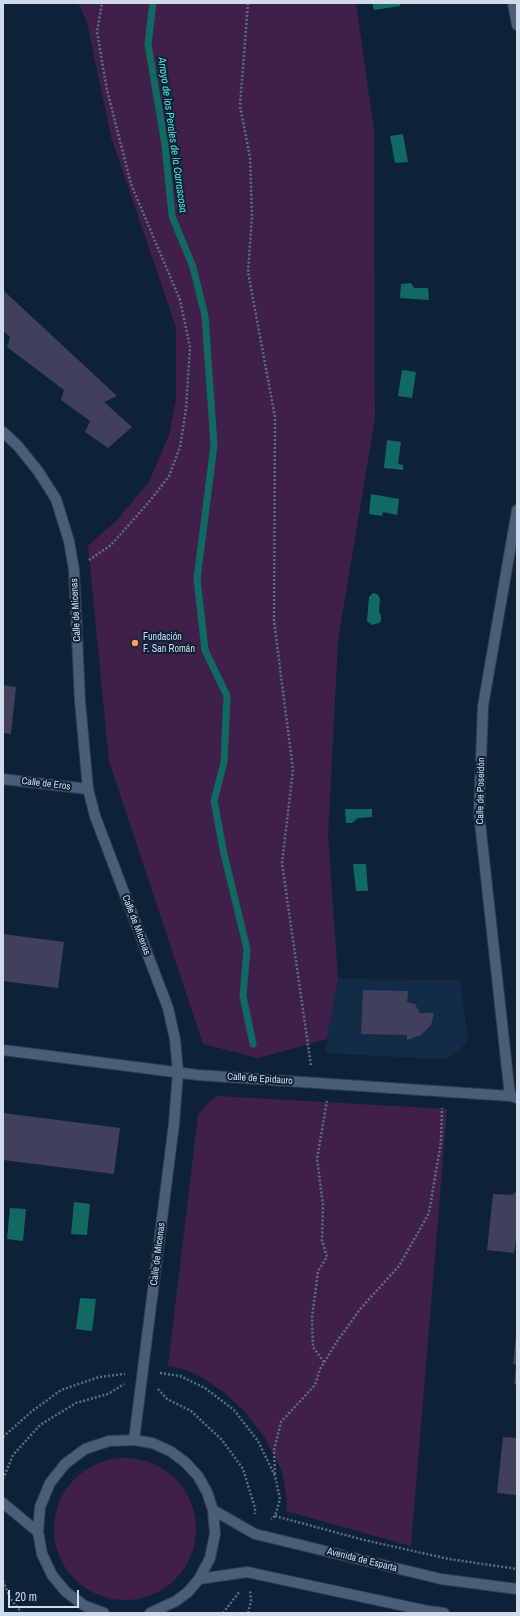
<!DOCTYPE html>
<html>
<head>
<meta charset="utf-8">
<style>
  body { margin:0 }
  #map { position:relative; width:520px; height:1616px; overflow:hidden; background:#0e2237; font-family:"Archivo Narrow",sans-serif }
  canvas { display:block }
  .frame { position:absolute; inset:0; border:4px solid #cfdbea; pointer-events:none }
  .scale { position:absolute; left:8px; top:1590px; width:71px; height:18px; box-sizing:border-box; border:2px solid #cfdbea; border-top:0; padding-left:5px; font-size:12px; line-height:14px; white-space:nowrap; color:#cfdbea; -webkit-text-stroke:3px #0e2237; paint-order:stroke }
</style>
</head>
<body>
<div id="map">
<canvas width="520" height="1616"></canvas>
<div class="frame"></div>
<div class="scale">20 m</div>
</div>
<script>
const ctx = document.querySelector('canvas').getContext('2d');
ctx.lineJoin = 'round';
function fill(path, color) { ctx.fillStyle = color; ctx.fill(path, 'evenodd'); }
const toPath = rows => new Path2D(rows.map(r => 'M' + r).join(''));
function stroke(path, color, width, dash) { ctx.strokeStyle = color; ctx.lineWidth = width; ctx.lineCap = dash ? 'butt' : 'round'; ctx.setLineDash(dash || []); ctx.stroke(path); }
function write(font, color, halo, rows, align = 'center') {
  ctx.font = font + ' "Archivo Narrow",sans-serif'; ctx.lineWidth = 4; ctx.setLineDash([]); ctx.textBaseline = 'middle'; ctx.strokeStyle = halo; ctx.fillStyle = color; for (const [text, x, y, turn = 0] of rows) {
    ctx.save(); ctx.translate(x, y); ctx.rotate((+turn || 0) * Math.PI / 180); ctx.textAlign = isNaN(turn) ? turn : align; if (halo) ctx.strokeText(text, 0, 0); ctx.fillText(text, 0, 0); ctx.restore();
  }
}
fill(toPath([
  [338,979,460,980,468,1039,460,1050,448,1058,436,1059,325,1053]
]), '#132c45');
fill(toPath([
  [78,3,356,3,374,131,375,419,338,640,328,836,338,979,327,1039,258,1058,203,1044,109,761,88,546,117,520,149,482,169,435,176,400,176,327,111,137,87,22],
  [217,1096,447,1109,411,1546,286,1511,287,1498,282,1471,265,1438,246,1413,225,1393,198,1375,183,1369,168,1366,198,1115,206,1105],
  '54 1529a71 71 0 1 1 142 0a71 71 0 1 1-142 0Z'
]), '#40204a');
fill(toPath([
  [372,3,400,3,400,6,374,10],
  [403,134,408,162,395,163,390,136],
  [411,283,414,288,428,288,429,300,400,298,401,284],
  [402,370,416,372,412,398,398,396],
  [387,440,401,442,398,464,403,465,403,470,384,468],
  [371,494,399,499,397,515,383,512,382,516,369,514],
  [373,593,377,594,380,598,379,611,381,617,381,621,379,623,372,625,367,621,369,597],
  [345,809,372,809,372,817,358,818,352,823,346,823],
  [353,864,366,864,368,891,356,891],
  [74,1202,90,1204,87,1235,71,1234],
  [10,1208,26,1209,23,1241,7,1239],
  [80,1298,96,1299,92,1331,76,1329]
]), '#106a62');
stroke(toPath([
  [153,3,148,44,165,145,172,216,193,267,205,316,214,445,197,579,205,650,227,696,224,762,214,801,224,854,247,949,243,996,253,1044]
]), '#106a62', 7);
fill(toPath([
  [3,290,117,396,104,402,132,427,108,448,85,432,90,421,61,400,64,390,7,347,10,337,3,331],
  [3,685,16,687,11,734,3,733],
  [3,934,64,942,58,988,3,981],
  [363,990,408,991,407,1002,415,1004,420,1013,434,1013,431,1025,421,1035,407,1040,407,1035,361,1034],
  [3,1113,120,1128,114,1174,3,1160],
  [513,1193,517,1193,517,1233,514,1253,487,1250,493,1194,513,1195],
  [516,1335,517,1335,517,1385,514,1384,516,1365,513,1364],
  [503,1437,517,1438,517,1495,497,1493]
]), '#403f5c');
const minor = toPath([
  [513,3,517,25],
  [3,432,18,446,38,471,56,499,69,541,74,570,80,701,88,789,95,816,168,1008,175,1039,178,1072,174,1124,134,1440],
  [3,779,88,789],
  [3,1050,198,1075,510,1096,517,1098],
  [510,1096,479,813,483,706,517,510],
  [3,1503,38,1532],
  [213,1510,255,1534,441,1579,517,1589],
  [199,1579,247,1572,428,1611,444,1613],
  [104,1613,85,1606,66,1592,52,1575,42,1554,38,1532,40,1507,50,1483,65,1464,85,1449,109,1441,134,1440,152,1443,170,1451,185,1462,198,1476,207,1492,213,1510,215,1534,210,1558,199,1579,188,1592,176,1601,150,1613]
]);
stroke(minor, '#323d4f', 12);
stroke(toPath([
  [248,3,240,106,250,157,252,216,248,272,275,417,274,621,293,770,282,863,311,1066],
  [89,560,111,545,149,502,169,476,180,447,186,409,190,347,180,300,131,184,107,90,97,32,102,3],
  [324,1362,313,1347,312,1318,318,1271,327,1257,322,1240,323,1205,317,1159,327,1101],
  [160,1373,180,1376,205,1388,234,1410,258,1441,275,1476,280,1499,275,1516,271,1519],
  [158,1389,167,1399,191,1411,222,1440,243,1469,255,1508,255,1514],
  [3,1437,31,1412,61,1390,99,1377,125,1374],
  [275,1474,274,1450,281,1422,315,1385,320,1369,338,1340,361,1308,399,1266,429,1213,441,1142,442,1108],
  [3,1479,13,1455,40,1425,76,1403,108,1394,124,1384],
  [275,1516,364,1540,449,1559,517,1569],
  [3,1581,10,1598,22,1613],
  [223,1613,240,1591],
  [248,1613,251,1601,250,1590]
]), '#5e6e81', 2.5, [2, 2]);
stroke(minor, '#495f77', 10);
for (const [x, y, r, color] of [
  [135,643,4,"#fb9e52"]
]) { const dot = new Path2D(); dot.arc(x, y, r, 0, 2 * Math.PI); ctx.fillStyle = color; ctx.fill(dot); stroke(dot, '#0e2237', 1.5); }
write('10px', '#cfdbea', '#0e2237', [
  ["Calle de Micenas",76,610,-93],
  ["Calle de Eros",46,784,7],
  ["Calle de Poseidón",481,791,-89],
  ["Calle de Micenas",136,925,69],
  ["Calle de Epidauro",260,1079,4],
  ["Calle de Micenas",158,1254,-83],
  ["Avenida de Esparta",362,1560,14]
]);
write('10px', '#cfdbea', '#0e2237', [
  ["Fundación",143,637],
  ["F. San Román",143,649]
], 'left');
write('italic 11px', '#4ce6d6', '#0e2237', [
  ["Arroyo de los Perales de la Carrascosa",172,135,82]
]);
</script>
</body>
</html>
